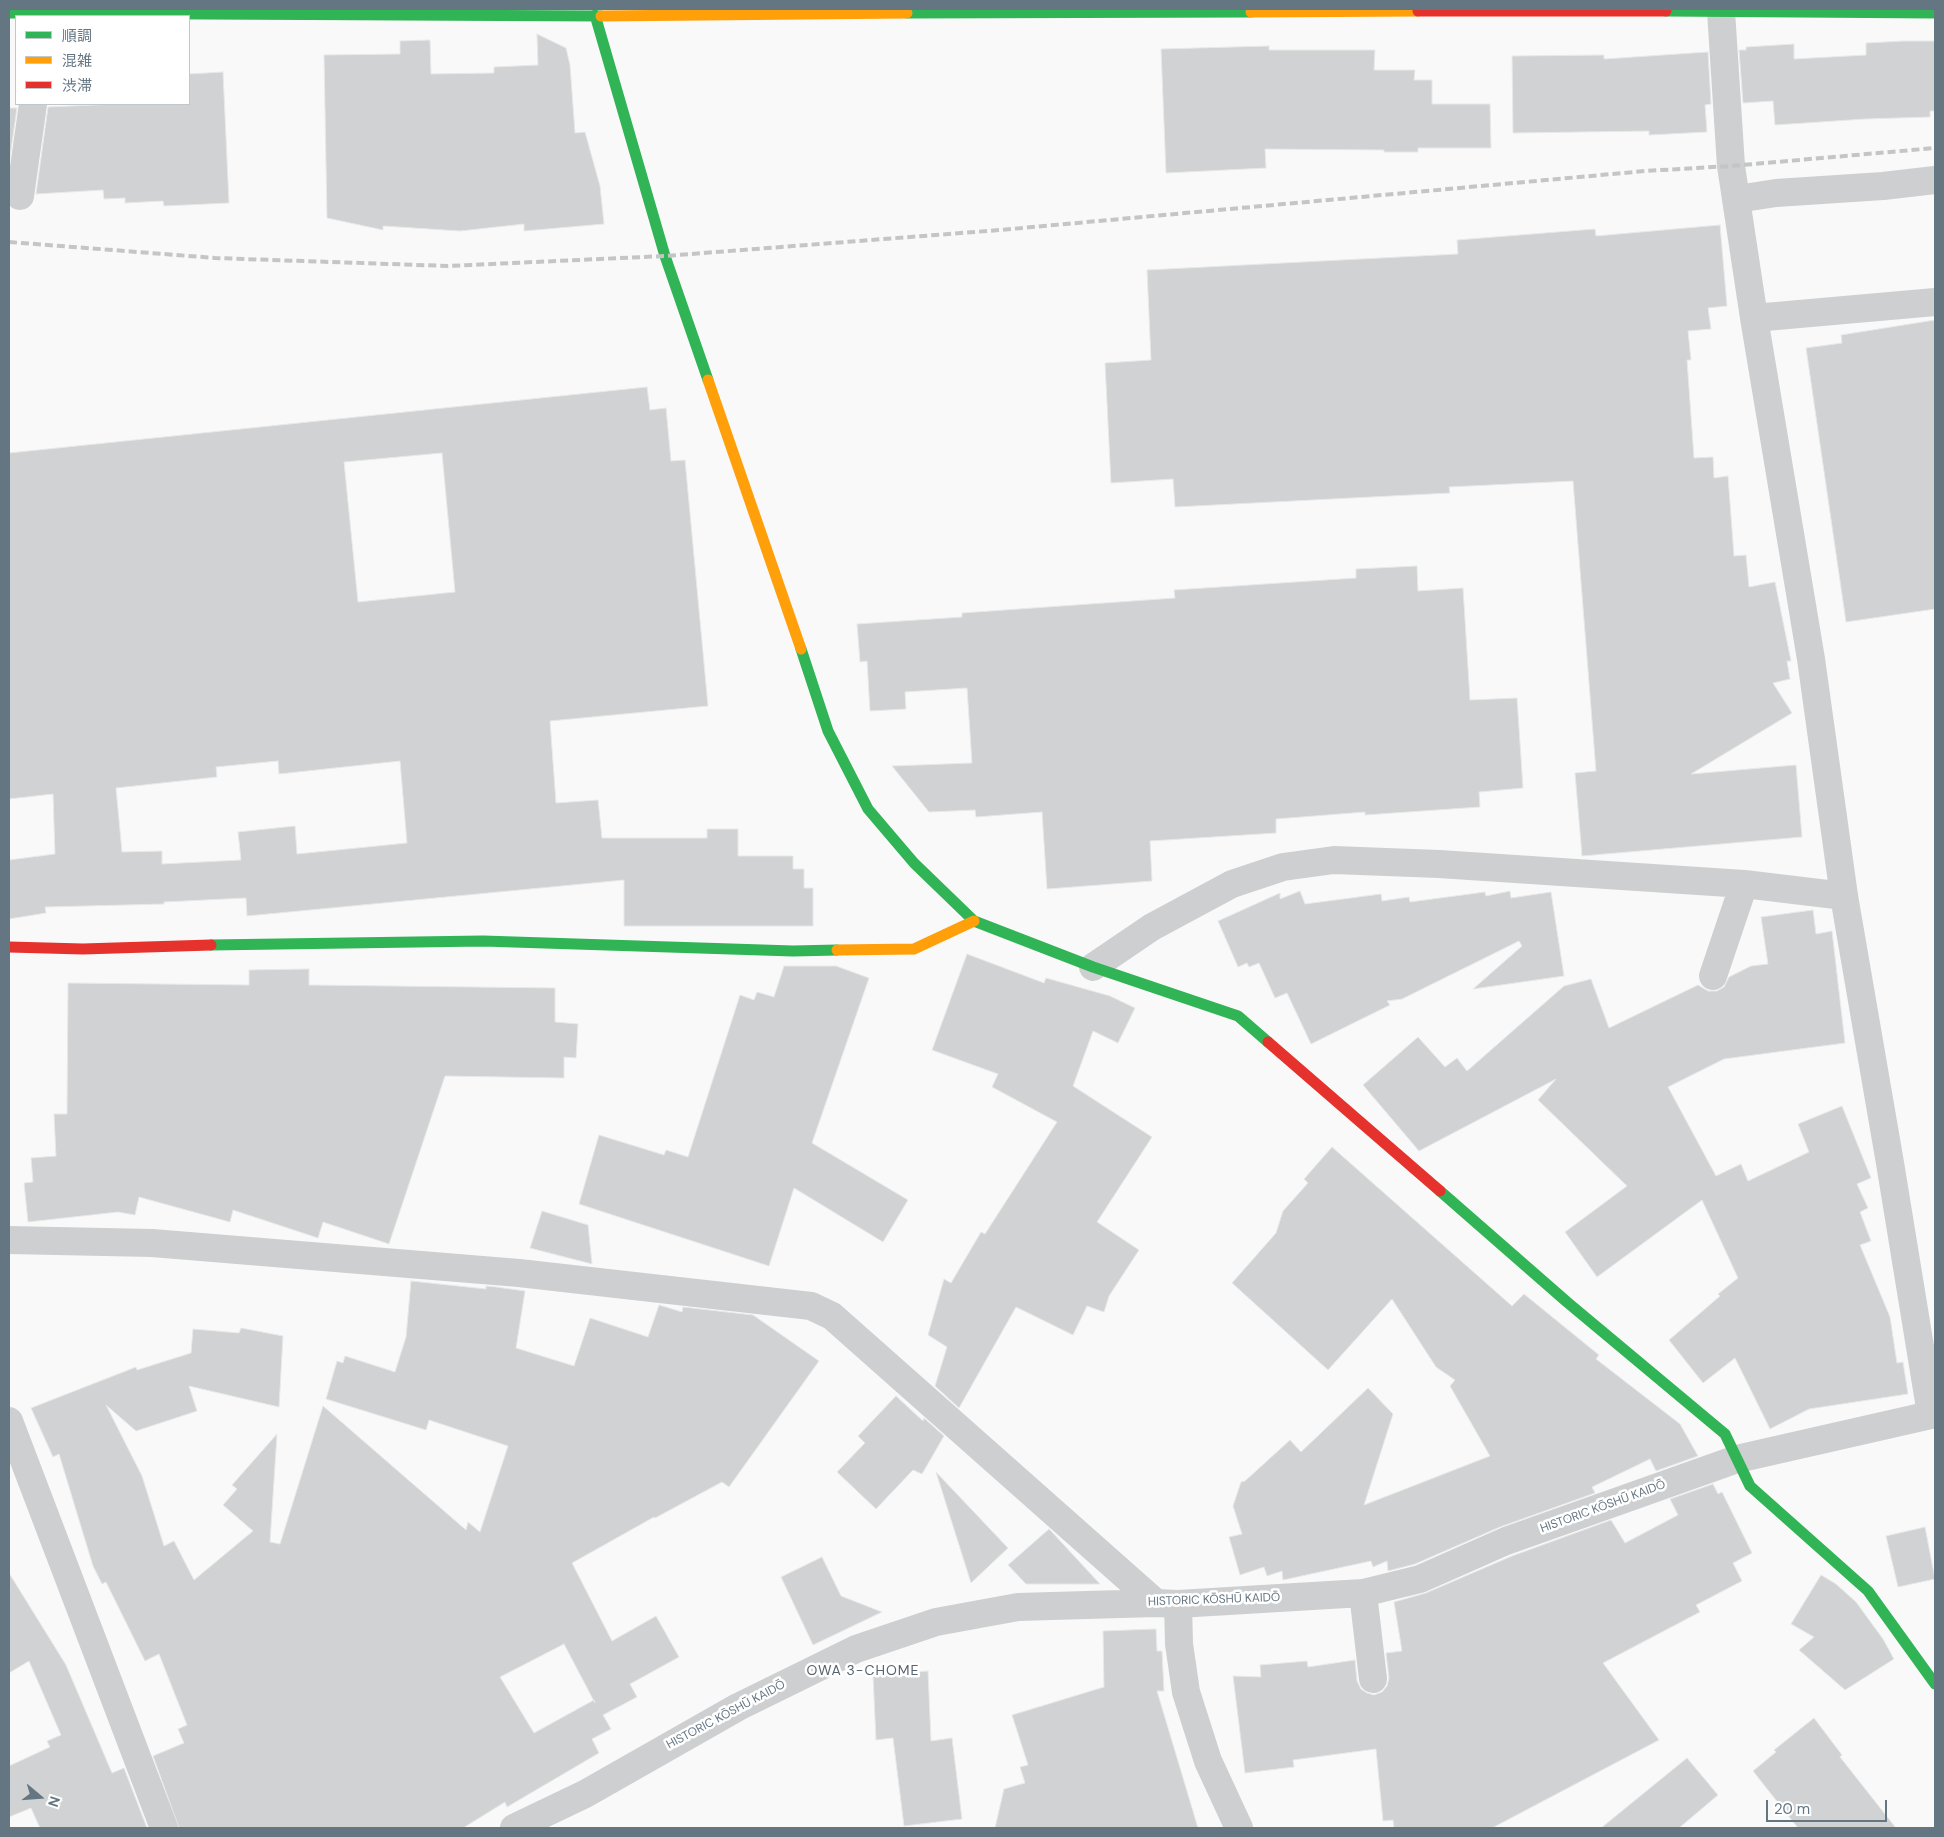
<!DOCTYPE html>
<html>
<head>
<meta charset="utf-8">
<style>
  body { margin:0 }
  #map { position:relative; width:1944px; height:1837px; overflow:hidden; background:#f9f9f9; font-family:"DM Sans","Noto Sans JP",sans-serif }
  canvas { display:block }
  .frame { position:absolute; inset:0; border:10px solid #657683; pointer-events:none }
  .legend { position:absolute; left:15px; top:15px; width:175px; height:90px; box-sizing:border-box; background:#fff; border:1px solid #c1c8cd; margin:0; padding:6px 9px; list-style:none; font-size:15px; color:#657683 }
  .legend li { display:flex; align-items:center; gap:10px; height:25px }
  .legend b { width:25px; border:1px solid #c1c8cd }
  .north { position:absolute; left:15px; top:1772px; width:50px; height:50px; -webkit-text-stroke:4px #fff; paint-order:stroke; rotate:108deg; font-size:14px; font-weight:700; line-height:20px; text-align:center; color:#657683 }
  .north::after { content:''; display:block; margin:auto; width:18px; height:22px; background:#657683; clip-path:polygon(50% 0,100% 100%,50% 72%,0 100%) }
  .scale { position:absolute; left:1766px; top:1800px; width:121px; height:22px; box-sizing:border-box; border:2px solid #657683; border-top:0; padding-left:6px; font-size:15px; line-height:18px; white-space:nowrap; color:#657683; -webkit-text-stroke:4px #fff; paint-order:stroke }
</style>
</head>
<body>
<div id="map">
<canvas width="1944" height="1837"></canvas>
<div class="frame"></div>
<ul class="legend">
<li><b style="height:6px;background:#30b455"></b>順調</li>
<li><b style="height:6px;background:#ff9f0a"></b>混雑</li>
<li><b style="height:6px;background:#e5322d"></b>渋滞</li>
</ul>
<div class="north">N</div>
<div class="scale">20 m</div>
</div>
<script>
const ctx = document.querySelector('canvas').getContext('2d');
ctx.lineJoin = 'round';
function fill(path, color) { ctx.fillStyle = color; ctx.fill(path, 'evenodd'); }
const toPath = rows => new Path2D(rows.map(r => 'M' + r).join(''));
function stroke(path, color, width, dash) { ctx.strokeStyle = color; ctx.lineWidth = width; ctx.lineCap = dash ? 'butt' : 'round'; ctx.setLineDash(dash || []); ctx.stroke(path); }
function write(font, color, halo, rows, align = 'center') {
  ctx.font = font + ' "DM Sans",sans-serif'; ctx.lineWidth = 5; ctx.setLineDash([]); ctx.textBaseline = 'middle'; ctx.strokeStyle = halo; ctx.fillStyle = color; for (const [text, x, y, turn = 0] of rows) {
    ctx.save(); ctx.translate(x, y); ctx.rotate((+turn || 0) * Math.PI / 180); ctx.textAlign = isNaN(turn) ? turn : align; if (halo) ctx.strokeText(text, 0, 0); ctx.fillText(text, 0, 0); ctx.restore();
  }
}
const building = toPath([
  [537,34,566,48,570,65,575,133,585,132,600,186,604,224,524,231,524,224,460,231,383,226,383,230,327,218,324,55,400,54,400,41,430,40,431,74,494,73,494,67,538,65,537,34],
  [1904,41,1935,41,1935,111,1930,111,1930,117,1865,119,1775,125,1773,101,1743,103,1739,50,1746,50,1746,47,1794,44,1794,59,1866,55,1866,43,1904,41],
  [1269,46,1269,50,1375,50,1374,70,1415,70,1414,80,1432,80,1432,104,1490,104,1491,148,1418,148,1418,152,1384,152,1384,150,1265,149,1266,168,1166,173,1161,49,1269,46],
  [1708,52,1711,104,1705,105,1707,132,1649,135,1649,131,1513,133,1512,56,1604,55,1604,59,1708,52],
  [223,72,229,203,164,206,163,201,125,203,125,198,104,199,103,190,36,194,48,107,116,104,189,104,189,74,223,72],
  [9,108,17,108,9,164,9,108],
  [1720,225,1727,306,1708,308,1711,329,1688,331,1691,360,1687,360,1694,458,1713,457,1714,478,1728,476,1734,556,1746,555,1749,587,1775,582,1791,661,1787,661,1790,679,1773,683,1792,713,1691,774,1796,765,1802,837,1582,856,1575,773,1596,771,1573,481,1449,487,1450,493,1175,507,1173,479,1111,483,1105,363,1151,360,1147,270,1458,254,1457,240,1595,229,1596,236,1720,225],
  [1935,320,1935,609,1846,622,1806,348,1842,343,1841,335,1935,320],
  [647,387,650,410,666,408,671,461,685,460,708,706,550,721,556,803,598,800,602,838,707,838,707,829,738,829,738,856,793,856,793,869,804,869,804,888,813,888,813,926,624,926,624,880,247,916,246,898,164,902,164,904,45,907,46,913,9,919,9,860,55,854,53,794,9,799,9,453,647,387],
  [442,453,455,592,358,602,344,462,442,453],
  [278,761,279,774,400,761,407,843,297,854,295,826,238,832,241,860,162,864,162,851,122,852,116,788,217,777,216,767,278,761],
  [1417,566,1418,591,1463,588,1470,700,1517,698,1523,788,1479,792,1480,807,1365,815,1365,812,1276,819,1276,833,1150,841,1152,881,1047,889,1042,812,976,817,975,810,929,812,892,766,972,763,967,688,905,692,906,709,870,711,867,661,860,662,857,624,962,617,962,613,1175,598,1174,590,1356,578,1356,569,1417,566],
  [1300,891,1305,904,1381,894,1382,901,1409,897,1410,902,1485,892,1486,896,1510,891,1511,898,1551,892,1564,976,1473,989,1522,946,1519,941,1402,999,1387,1001,1390,1005,1311,1044,1287,993,1275,998,1259,963,1249,967,1247,963,1238,967,1218,921,1280,893,1280,899,1300,891],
  [1813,910,1816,934,1832,931,1845,1043,1724,1059,1668,1087,1716,1176,1741,1164,1748,1181,1809,1152,1798,1124,1842,1106,1871,1178,1857,1184,1868,1208,1860,1212,1871,1241,1860,1245,1890,1317,1897,1363,1903,1362,1908,1394,1809,1409,1770,1429,1735,1358,1703,1383,1669,1340,1720,1296,1718,1294,1738,1278,1702,1200,1597,1277,1565,1232,1627,1186,1538,1100,1556,1079,1419,1151,1363,1085,1418,1037,1445,1067,1457,1058,1467,1071,1564,986,1591,979,1609,1028,1698,985,1708,991,1717,991,1724,987,1729,977,1751,966,1768,964,1761,917,1813,910],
  [967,954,1044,983,1046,978,1110,996,1135,1008,1118,1043,1093,1031,1073,1086,1152,1137,1097,1222,1139,1250,1109,1296,1104,1312,1087,1306,1073,1335,1016,1307,959,1408,935,1386,947,1347,928,1335,944,1279,951,1283,981,1232,985,1234,1057,1122,992,1087,998,1074,932,1050,967,954],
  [784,966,836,966,869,978,812,1143,908,1200,883,1242,794,1188,769,1266,579,1204,599,1135,664,1155,666,1150,688,1157,740,995,754,1000,757,992,774,997,784,966],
  [309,969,309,985,555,988,555,1022,578,1024,576,1058,564,1057,564,1078,445,1076,389,1244,323,1222,318,1238,233,1210,230,1222,139,1197,135,1215,118,1212,28,1222,24,1183,33,1182,31,1158,56,1156,54,1114,67,1114,68,983,249,985,249,970,309,969],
  [1332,1147,1512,1306,1524,1294,1599,1355,1596,1359,1680,1424,1698,1456,1656,1471,1650,1459,1592,1487,1595,1493,1500,1527,1415,1564,1388,1571,1387,1561,1373,1567,1371,1561,1283,1580,1282,1571,1267,1576,1264,1567,1240,1575,1229,1537,1242,1534,1233,1506,1241,1482,1245,1481,1290,1440,1301,1452,1368,1388,1393,1414,1364,1505,1490,1456,1450,1386,1455,1380,1436,1367,1392,1299,1328,1370,1232,1283,1276,1233,1283,1211,1308,1183,1304,1179,1332,1147],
  [542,1211,588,1225,592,1264,530,1248,542,1211],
  [411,1281,486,1289,486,1286,496,1287,525,1291,516,1348,574,1366,590,1318,648,1337,659,1305,682,1312,683,1307,753,1315,819,1361,729,1487,722,1482,655,1518,654,1517,572,1563,612,1641,656,1616,679,1657,630,1684,637,1697,603,1715,611,1729,592,1739,599,1753,507,1807,505,1802,463,1828,179,1828,153,1756,184,1743,178,1729,187,1725,159,1654,145,1661,106,1582,102,1584,93,1566,59,1454,53,1457,31,1408,136,1367,137,1370,191,1353,193,1329,239,1333,241,1328,283,1336,279,1407,189,1386,197,1411,136,1431,106,1405,142,1476,164,1546,174,1541,194,1580,253,1531,223,1505,237,1489,232,1485,277,1434,270,1542,280,1544,323,1406,466,1530,468,1522,480,1532,508,1446,429,1420,426,1430,326,1399,337,1361,343,1363,345,1356,395,1372,406,1337,411,1281],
  [564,1644,595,1703,594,1700,534,1733,500,1677,564,1644],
  [896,1396,923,1421,924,1418,944,1436,922,1474,913,1470,876,1509,837,1472,865,1443,858,1436,896,1396],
  [936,1472,1008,1548,971,1583,936,1472],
  [1713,1484,1718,1494,1722,1492,1752,1553,1733,1563,1742,1581,1696,1605,1700,1612,1603,1663,1659,1740,1492,1828,1394,1828,1393,1820,1383,1821,1376,1749,1293,1760,1294,1767,1245,1773,1233,1676,1261,1677,1260,1665,1307,1661,1308,1667,1355,1660,1357,1681,1361,1689,1367,1693,1374,1695,1382,1692,1387,1686,1389,1678,1386,1653,1402,1651,1394,1602,1426,1593,1512,1556,1611,1520,1625,1543,1678,1515,1670,1499,1713,1484],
  [1925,1527,1935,1579,1898,1587,1886,1536,1925,1527],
  [1049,1529,1051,1531,1100,1584,1026,1584,1008,1565,1049,1529],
  [822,1557,841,1596,882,1612,813,1645,781,1577,822,1557],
  [9,1573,66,1665,112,1773,124,1768,147,1828,40,1828,31,1808,9,1817,9,1766,50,1747,47,1741,61,1735,29,1661,9,1673,9,1573],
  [1821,1575,1836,1584,1856,1602,1883,1639,1894,1659,1845,1690,1799,1650,1814,1637,1791,1624,1821,1575],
  [1156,1629,1157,1651,1162,1651,1164,1691,1157,1691,1198,1828,995,1828,1004,1789,1025,1783,1020,1767,1028,1765,1012,1715,1104,1687,1103,1631,1156,1629],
  [928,1671,931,1741,952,1738,962,1819,904,1826,893,1738,876,1740,873,1675,928,1671],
  [1814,1718,1842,1755,1840,1757,1896,1828,1798,1828,1753,1771,1776,1752,1774,1750,1814,1718],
  [1687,1758,1718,1795,1679,1828,1601,1828,1687,1758]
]);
fill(building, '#d0d2d3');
stroke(building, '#e8e8e8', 1);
stroke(toPath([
  [1721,11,1731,166,1754,318,1811,659,1844,896,1890,1163,1931,1414],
  [20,196,33,104],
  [1737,199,1776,193,1883,186,1935,180],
  [1754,318,1935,302],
  [1093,967,1152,927,1232,884,1283,867,1334,860,1439,864,1744,884,1844,896],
  [1713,976,1744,884],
  [9,1240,152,1243,519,1273,811,1306,832,1316,1156,1603],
  [9,1421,164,1828],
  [1363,1593,1373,1679],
  [1178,1604,1179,1644,1186,1692,1208,1761,1239,1828],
  [514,1828,585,1794,738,1707,856,1649,936,1622,1018,1607,1156,1603,1178,1604,1363,1593,1420,1579,1506,1541,1737,1459,1935,1414]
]), '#cecfd0', 28);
stroke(toPath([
  [1666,11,1935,13],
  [9,13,601,16],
  [907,13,1251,12],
  [595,15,665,256,708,380],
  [801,649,828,731,868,809,914,863,974,921,1093,967,1238,1016,1268,1042],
  [211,945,483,941,793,951,837,950],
  [1440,1191,1567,1302,1725,1434,1750,1486,1868,1591,1935,1684]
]), '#30b455', 11);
stroke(toPath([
  [1251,12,1418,11],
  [601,16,907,13],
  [708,380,801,649],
  [837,950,914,949,974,921]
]), '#ff9f0a', 11);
stroke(toPath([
  [1418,11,1666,11],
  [9,947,83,949,211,945],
  [1268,1042,1440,1191]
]), '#e5322d', 11);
stroke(toPath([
  [9,242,215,258,448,266,665,256,1000,230,1645,171,1731,166,1935,148]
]), '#c3c5c6', 4, [8, 4]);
write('12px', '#657683', '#fff', [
  ["HISTORIC KŌSHŪ KAIDŌ",1603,1507,-20],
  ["HISTORIC KŌSHŪ KAIDŌ",1214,1600,-2],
  ["HISTORIC KŌSHŪ KAIDŌ",726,1715,-28]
]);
ctx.letterSpacing = '1px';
write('14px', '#57646e', '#fff', [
  ["OWA 3-CHOME",863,1671]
]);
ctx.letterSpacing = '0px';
</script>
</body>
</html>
